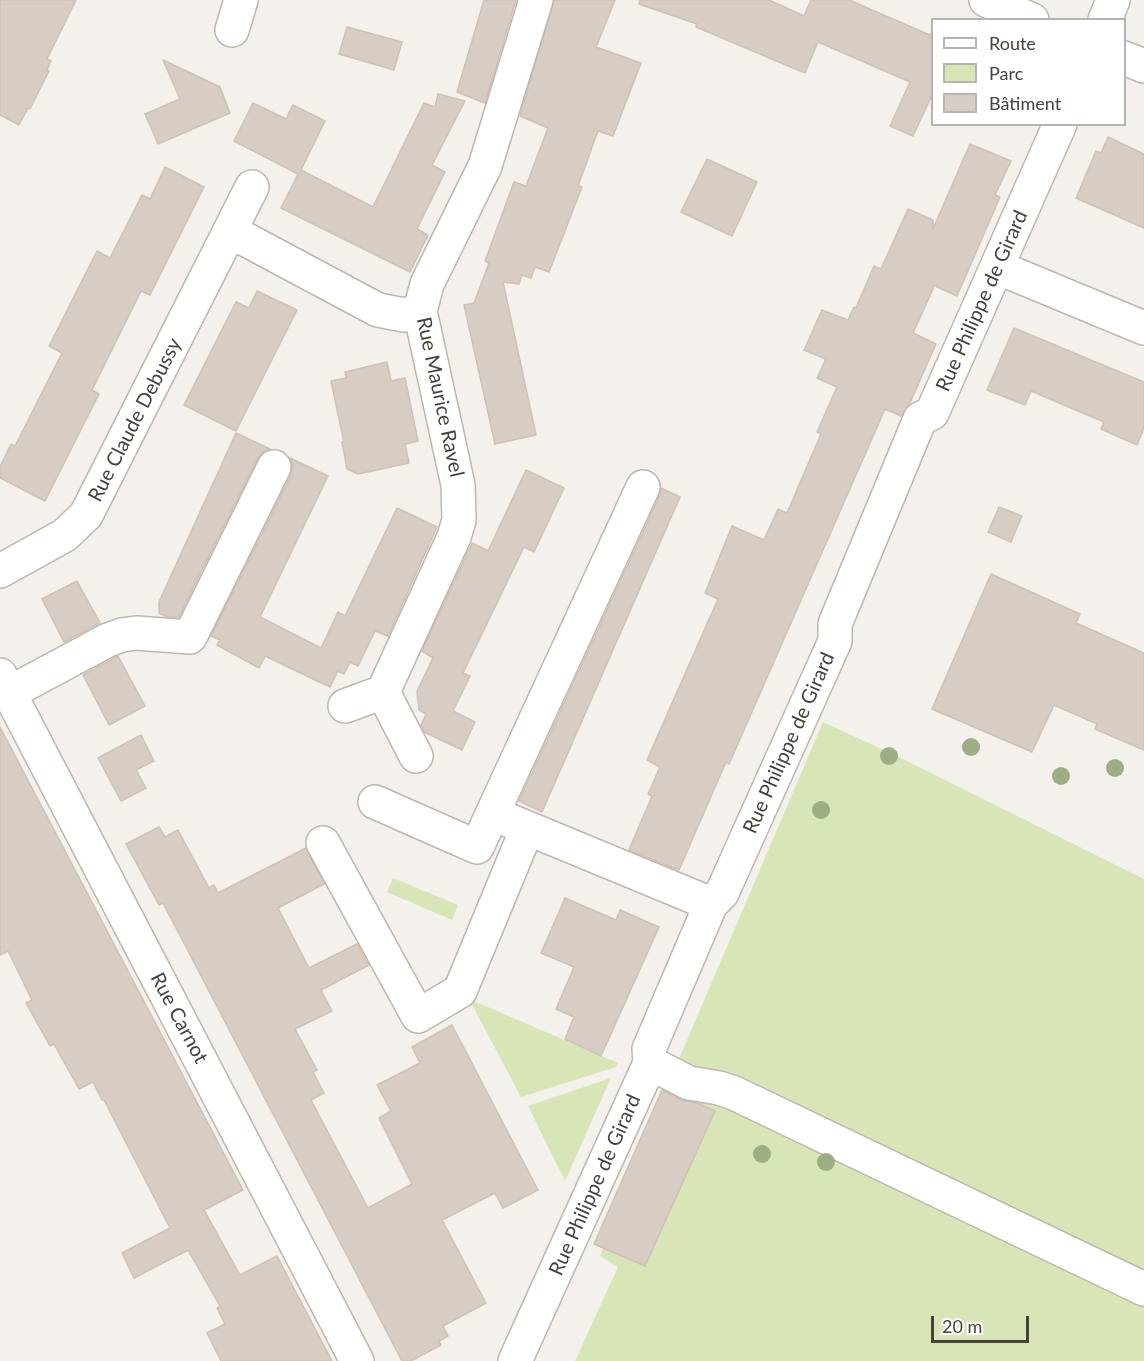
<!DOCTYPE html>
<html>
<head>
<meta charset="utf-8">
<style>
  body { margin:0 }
  #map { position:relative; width:1144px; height:1361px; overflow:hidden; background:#f4f0eb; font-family:Lato,sans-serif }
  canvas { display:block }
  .legend { position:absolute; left:931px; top:18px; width:195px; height:108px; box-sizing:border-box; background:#fff; border:2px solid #b6b3b0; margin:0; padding:8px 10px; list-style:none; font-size:18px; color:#484039 }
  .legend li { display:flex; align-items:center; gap:12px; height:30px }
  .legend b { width:30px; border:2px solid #b6b3b0 }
  .scale { position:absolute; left:931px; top:1316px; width:98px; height:27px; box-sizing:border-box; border:3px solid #484039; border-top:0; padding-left:8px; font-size:18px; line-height:21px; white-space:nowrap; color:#484039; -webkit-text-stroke:4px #fff; paint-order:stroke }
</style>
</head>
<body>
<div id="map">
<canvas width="1144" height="1361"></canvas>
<ul class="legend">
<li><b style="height:8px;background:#fff"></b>Route</li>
<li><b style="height:16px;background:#d8e5b7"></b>Parc</li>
<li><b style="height:16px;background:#d8cdc4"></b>Bâtiment</li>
</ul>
<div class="scale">20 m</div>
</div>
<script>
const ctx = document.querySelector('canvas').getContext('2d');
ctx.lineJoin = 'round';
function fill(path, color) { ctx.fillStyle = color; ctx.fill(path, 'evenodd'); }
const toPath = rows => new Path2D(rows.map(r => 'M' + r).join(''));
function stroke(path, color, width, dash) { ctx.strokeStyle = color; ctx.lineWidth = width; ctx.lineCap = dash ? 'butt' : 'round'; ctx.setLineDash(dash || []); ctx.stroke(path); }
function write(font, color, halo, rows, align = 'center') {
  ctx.font = font + ' Lato,sans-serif'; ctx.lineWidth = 4.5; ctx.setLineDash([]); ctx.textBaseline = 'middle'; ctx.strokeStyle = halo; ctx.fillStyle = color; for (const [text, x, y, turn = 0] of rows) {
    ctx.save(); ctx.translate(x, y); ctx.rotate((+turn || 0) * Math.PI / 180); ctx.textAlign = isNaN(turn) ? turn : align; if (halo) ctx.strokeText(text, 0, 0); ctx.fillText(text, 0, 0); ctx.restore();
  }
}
fill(toPath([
  [823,722,905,760,1144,879,1144,1361,575,1361,618,1267,600,1256,667,1087],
  [393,878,458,905,452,920,387,892],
  [469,999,618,1063,616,1067,521,1097],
  [611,1078,565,1181,528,1106]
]), '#d8e5b7');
const building = toPath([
  [0,0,76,0,47,59,51,61,47,70,49,71,30,109,28,108,19,125,0,115,0,0],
  [484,0,516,0,485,103,457,92,484,0],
  [554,0,615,0,596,47,641,63,613,136,598,131,578,186,582,187,549,272,535,267,531,278,522,275,519,284,503,282,536,435,495,444,464,305,474,303,489,263,485,261,514,182,526,186,548,128,520,116,554,0],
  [640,0,769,0,804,16,811,0,849,0,930,35,933,31,933,93,913,136,890,126,910,82,818,42,805,73,696,27,697,24,639,4,640,0],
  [347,27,402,42,394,70,339,54,347,27],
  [163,60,220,87,230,113,158,144,145,114,180,99,163,60],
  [438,94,465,101,432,165,445,172,417,229,428,235,410,272,281,208,298,174,234,141,253,103,286,119,293,105,325,121,301,170,373,207,424,103,435,107,438,94],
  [1108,137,1144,154,1144,228,1076,198,1096,151,1101,153,1108,137],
  [970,144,1011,161,995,195,1000,197,957,296,933,285,933,289,913,333,936,344,909,405,901,416,885,409,729,764,726,762,679,870,629,850,652,796,648,794,660,767,647,760,718,599,705,593,732,526,764,540,778,509,787,513,821,434,817,432,837,387,817,378,826,359,804,350,822,310,848,320,854,307,856,308,874,266,881,269,908,209,933,220,933,229,970,144],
  [707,159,757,182,732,236,681,212,707,159],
  [165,167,204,187,150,295,141,291,92,390,99,394,45,501,0,478,0,467,11,444,15,446,62,353,49,346,97,251,110,258,142,195,150,199,165,167],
  [257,291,297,310,236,431,184,405,236,302,249,308,257,291],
  [1014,328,1144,382,1144,428,1137,445,1101,429,1104,422,1031,391,1025,405,987,390,1014,328],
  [387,362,391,381,405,378,418,441,405,444,409,463,358,474,347,469,342,442,344,442,331,381,346,378,345,372,387,362],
  [236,433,270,449,263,452,257,459,179,617,168,617,159,613,159,602,236,433],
  [290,458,328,476,260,617,321,648,338,612,345,616,397,508,437,527,388,636,375,631,358,666,350,662,344,674,338,671,330,687,265,656,259,668,217,645,220,640,211,636,291,475,293,466,290,458],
  [526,470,564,488,534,552,524,547,463,673,470,676,453,711,475,722,462,750,424,732,421,725,426,714,419,710,417,691,433,658,422,651,472,543,488,551,526,470],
  [661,488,680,497,542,812,519,801,660,495,661,488],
  [999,507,1022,516,1011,542,988,532,999,507],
  [991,574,1080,614,1076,623,1144,653,1144,750,1095,729,1097,724,1054,705,1032,752,932,709,991,574],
  [77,581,100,623,64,642,42,599,77,581],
  [118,656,145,706,109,725,83,675,118,656],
  [0,727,243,1190,204,1210,240,1275,277,1256,332,1361,221,1361,207,1333,225,1324,217,1308,220,1306,188,1250,134,1278,122,1253,170,1228,104,1100,102,1100,93,1082,79,1089,54,1044,50,1046,26,1003,32,1000,8,951,0,955,0,727],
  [141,735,154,761,136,770,146,788,121,801,98,758,141,735],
  [159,827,165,837,178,830,209,888,214,885,218,893,306,848,324,884,278,908,309,968,357,944,369,965,321,990,332,1011,295,1029,317,1070,313,1072,324,1093,311,1100,368,1208,412,1184,379,1118,391,1111,377,1085,420,1063,412,1047,452,1025,538,1190,503,1208,495,1193,442,1220,486,1303,443,1326,448,1336,439,1341,441,1345,411,1361,402,1361,163,903,159,905,126,844,159,827],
  [565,898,616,920,620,910,659,927,601,1056,565,1039,574,1017,556,1009,574,967,541,953,565,898],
  [662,1090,681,1100,697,1103,715,1111,645,1266,594,1244,662,1090]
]);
fill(building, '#d8cdc4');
stroke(building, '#d0c1b5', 1.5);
const minor = toPath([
  [986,0,1032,20],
  [1105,20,1113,0],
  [232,30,241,0],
  [1124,58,1144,66],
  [230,231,378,310,404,315,420,311],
  [997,267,1144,328],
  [0,571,65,535,86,515,252,187],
  [0,675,357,1361],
  [383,692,454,537,459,520,458,485,420,311,427,284,485,166,536,0],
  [9,693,108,640,122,635,136,633,190,637,274,467],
  [345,706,383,692,416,756],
  [375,802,477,847,643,487],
  [508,820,711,904],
  [323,843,418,1016,460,991,527,829],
  [650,1063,689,1083,719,1088,734,1093,1144,1289],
  [515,1361,650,1063,649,1049,711,904,722,893,835,641,835,624,920,419,932,413,1060,124]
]);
stroke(minor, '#bfb6ae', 36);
stroke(minor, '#fff', 33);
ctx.fillStyle = '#9dad84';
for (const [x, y] of [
  [971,747],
  [889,756],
  [1115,768],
  [1061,776],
  [821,810],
  [762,1154],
  [826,1162]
]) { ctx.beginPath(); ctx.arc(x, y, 9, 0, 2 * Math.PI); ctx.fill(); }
write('20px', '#484039', '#fff', [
  ["Rue Philippe de Girard",982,301,-66],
  ["Rue Maurice Ravel",440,397,78],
  ["Rue Claude Debussy",135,420,-63],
  ["Rue Philippe de Girard",789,743,-66],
  ["Rue Carnot",179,1018,62],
  ["Rue Philippe de Girard",595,1185,-66]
]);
</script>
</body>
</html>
